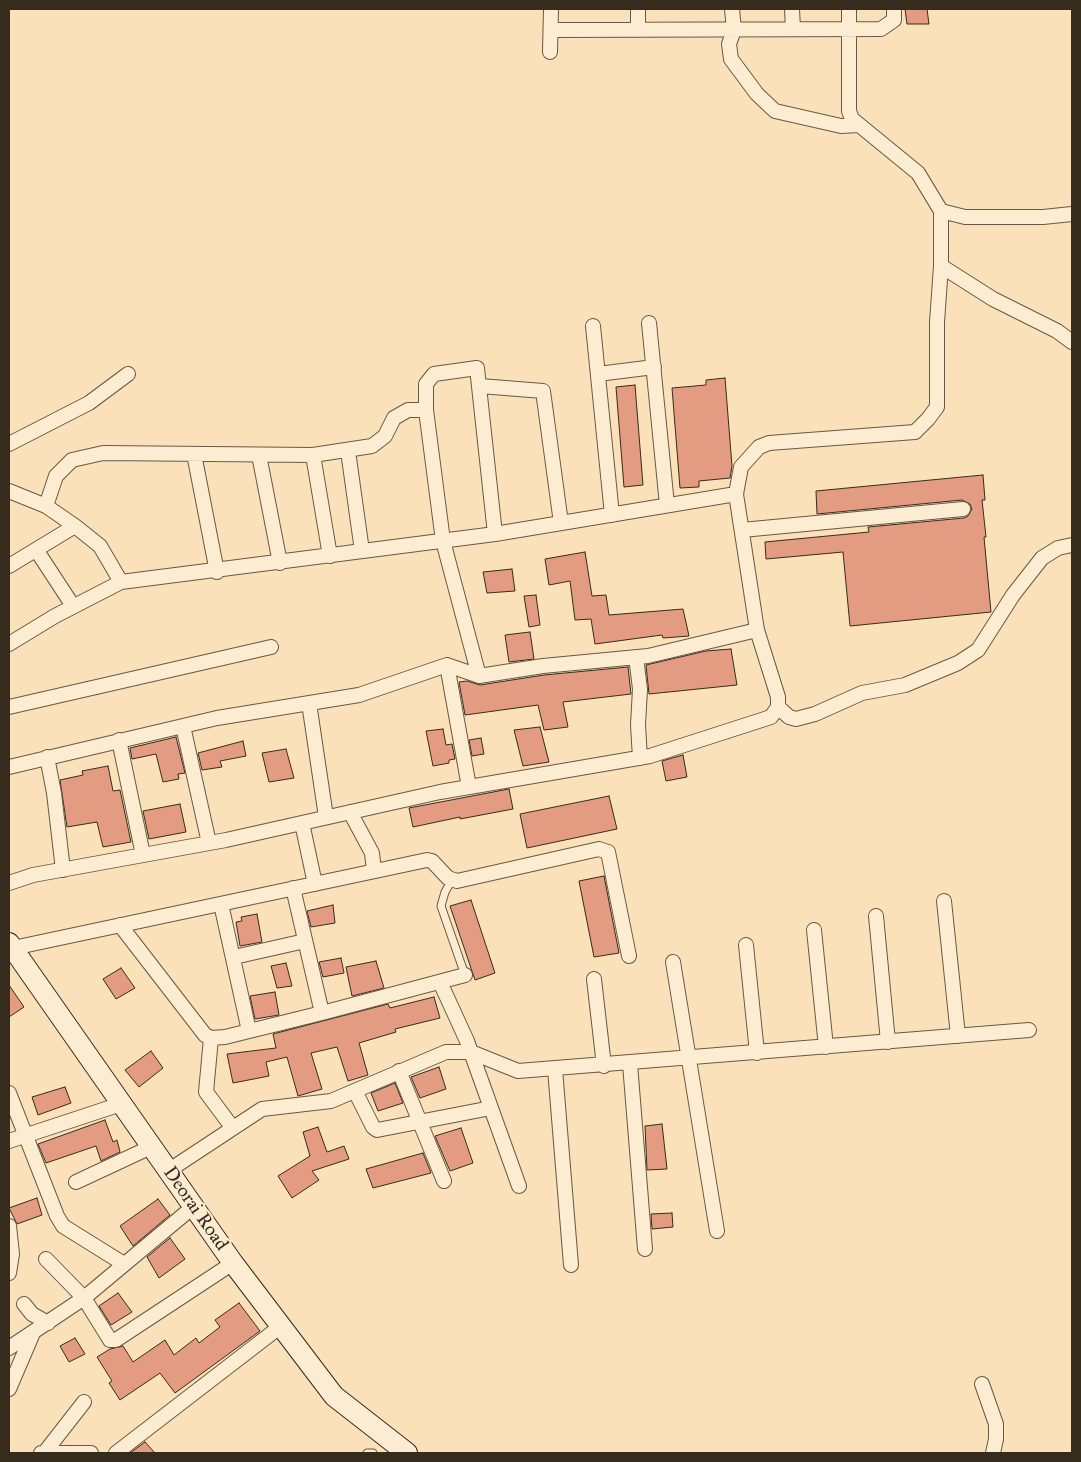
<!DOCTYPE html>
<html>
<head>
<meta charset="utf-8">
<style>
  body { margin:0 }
  #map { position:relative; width:1081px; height:1462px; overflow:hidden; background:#fae1ba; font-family:"IM FELL Great Primer",serif }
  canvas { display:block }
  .frame { position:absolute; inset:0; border:10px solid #362c1d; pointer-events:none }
</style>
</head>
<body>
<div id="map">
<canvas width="1081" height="1462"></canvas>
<div class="frame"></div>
</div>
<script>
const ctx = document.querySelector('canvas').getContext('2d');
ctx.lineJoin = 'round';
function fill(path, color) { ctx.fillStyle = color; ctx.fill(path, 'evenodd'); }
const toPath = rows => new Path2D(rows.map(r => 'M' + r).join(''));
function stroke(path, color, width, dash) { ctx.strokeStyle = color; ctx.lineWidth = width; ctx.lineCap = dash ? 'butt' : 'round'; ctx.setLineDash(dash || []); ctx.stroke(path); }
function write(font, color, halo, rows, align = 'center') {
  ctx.font = font + ' "IM FELL Great Primer",serif'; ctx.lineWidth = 4.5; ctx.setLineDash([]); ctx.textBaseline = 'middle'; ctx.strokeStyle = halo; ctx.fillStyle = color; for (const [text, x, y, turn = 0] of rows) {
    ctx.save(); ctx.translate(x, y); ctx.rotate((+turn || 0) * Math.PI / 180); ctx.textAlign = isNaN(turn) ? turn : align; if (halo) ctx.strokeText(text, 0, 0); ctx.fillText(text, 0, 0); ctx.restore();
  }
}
const building = toPath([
  [905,9,927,9,929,24,907,24,905,9],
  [725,378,732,466,730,478,699,481,699,487,680,488,672,388,706,385,706,380,725,378],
  [635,385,643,485,624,487,616,387,635,385],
  [983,475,985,500,982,500,986,537,984,537,991,612,850,626,843,552,766,559,765,542,869,532,868,527,964,518,968,516,972,509,970,504,962,500,817,514,816,491,983,475],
  [585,552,592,596,606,595,609,615,683,609,689,636,663,638,662,635,595,644,591,619,575,620,570,581,549,585,545,559,585,552],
  [512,569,515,591,487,593,483,572,512,569],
  [536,595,540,625,529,627,524,596,536,595],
  [530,632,534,659,509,662,505,635,530,632],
  [731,649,737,685,649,694,646,665,706,651,731,649],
  [628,667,631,694,563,702,568,727,544,730,538,705,465,715,459,682,467,681,480,685,544,675,628,667],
  [540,727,549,762,523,766,514,730,540,727],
  [443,729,446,745,452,744,455,759,449,760,449,763,433,766,426,731,443,729],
  [176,737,185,773,178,774,179,779,163,782,156,754,132,759,130,748,176,737],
  [481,738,484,754,472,756,469,740,481,738],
  [243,741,246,756,220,761,222,767,202,770,198,753,243,741],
  [286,749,294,778,269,782,262,753,286,749],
  [683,755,687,777,666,781,662,761,683,755],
  [108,766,113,791,120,790,131,842,103,847,97,822,67,827,60,780,83,775,82,771,108,766],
  [509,789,513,809,460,819,460,817,413,827,409,808,509,789],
  [609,796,617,829,527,848,520,814,609,796],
  [180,804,186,832,149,839,143,811,180,804],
  [604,876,619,953,594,957,579,881,604,876],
  [471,900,495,973,475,980,450,906,471,900],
  [333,905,335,923,311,927,307,911,333,905],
  [257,914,262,942,240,946,236,922,242,921,241,917,257,914],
  [341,958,344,973,323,977,319,962,341,958],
  [376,961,384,988,352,996,346,967,376,961],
  [286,963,292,986,277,988,271,966,286,963],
  [121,968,135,988,116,999,103,979,121,968],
  [9,985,24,1007,9,1017,9,985],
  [275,992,279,1015,255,1019,250,996,275,992],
  [434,997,440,1018,395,1029,396,1032,359,1043,368,1075,348,1081,337,1047,311,1053,322,1089,298,1096,287,1057,266,1062,269,1076,233,1083,227,1054,276,1048,273,1034,388,1004,390,1008,434,997],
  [151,1051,163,1068,139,1087,125,1070,151,1051],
  [439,1067,446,1089,420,1098,411,1077,439,1067],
  [395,1083,403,1103,378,1111,371,1093,395,1083],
  [65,1087,71,1103,38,1115,32,1097,65,1087],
  [105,1120,113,1142,117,1140,120,1152,101,1161,96,1146,46,1163,38,1144,105,1120],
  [662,1124,667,1169,647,1170,645,1126,662,1124],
  [318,1127,327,1152,344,1146,349,1159,312,1171,319,1180,292,1198,278,1176,310,1156,303,1132,318,1127],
  [461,1128,473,1163,450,1171,435,1136,461,1128],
  [423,1153,431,1173,373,1188,366,1169,423,1153],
  [37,1198,42,1215,17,1224,9,1208,37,1198],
  [158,1199,170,1215,133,1246,120,1226,158,1199],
  [672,1213,673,1227,652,1229,651,1214,672,1213],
  [170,1238,185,1259,159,1278,147,1257,170,1238],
  [118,1293,132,1312,111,1325,99,1306,118,1293],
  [239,1303,260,1331,175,1393,160,1373,120,1400,109,1383,112,1381,97,1357,110,1349,123,1346,133,1362,165,1340,174,1355,196,1338,199,1343,220,1327,215,1320,239,1303],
  [75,1338,85,1354,69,1362,60,1346,75,1338],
  [145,1442,155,1453,130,1453,145,1442]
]);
fill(building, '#e39b81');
stroke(building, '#362c1d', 1);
const lane = toPath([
  [452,880,445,892,441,906,465,975],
  [367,1453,373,1453]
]);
const street = toPath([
  [732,9,734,30,729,44,731,59,757,94,775,111,841,126,859,125],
  [792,9,793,29],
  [551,30,881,29,894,20,894,9],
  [638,30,638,9],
  [550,52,551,9],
  [941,211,965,217,1043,217,1072,214],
  [941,266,993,299,1057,331,1072,342],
  [649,323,667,505],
  [593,326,612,515],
  [598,374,654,367],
  [480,386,543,391,561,523],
  [426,410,426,384,434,374,477,368,495,534],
  [9,444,89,403,128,374],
  [348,451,362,551],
  [194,454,217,572],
  [259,455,280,563],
  [313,455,330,556],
  [9,491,46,506,56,476,72,460,103,453,313,455,372,446,385,436,394,418,408,410,426,410,443,541,479,676],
  [46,506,75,526],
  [742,530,963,509],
  [37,551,73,606],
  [9,566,75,526,100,546,121,582,495,534,736,494],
  [9,644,55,616,121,582],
  [636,657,640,689,638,725,640,758],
  [447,665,469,787],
  [309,703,326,817],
  [9,707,271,647],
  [778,707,789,717,796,719,815,714,862,693,905,685,958,663,978,650,1013,595,1042,558,1058,548,1072,545],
  [183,726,209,843],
  [119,740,143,855],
  [47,757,54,793,63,870],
  [9,767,217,718,359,695,447,665,479,676,543,666,648,656,757,630],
  [350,812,372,853,374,871],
  [302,823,315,884],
  [9,883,33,875,226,840,440,792,650,756,771,717,778,707,778,697,757,630,736,494,741,467,759,447,769,443,915,432,928,419,937,407,937,322,941,266,941,211,918,173,852,119,849,111,849,9],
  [293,888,322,1013],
  [944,901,958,1036],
  [221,904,249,1031],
  [876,916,888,1042],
  [120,925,205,1035,211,1038,225,1037,322,1013,465,975],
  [814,930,826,1047],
  [746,945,757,1053],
  [13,948,427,860,432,861,448,878,457,881,599,849,608,852,629,956],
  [234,957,305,941],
  [673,962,717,1231],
  [594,979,604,1066],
  [440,982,467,1041,519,1186],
  [211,1038,206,1092,232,1127],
  [630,1064,645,1249],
  [555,1069,571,1265],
  [399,1071,444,1181],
  [355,1091,373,1127,377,1130,491,1108],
  [9,1093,57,1216,63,1226,124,1264],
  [9,1141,121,1104],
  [168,1171,262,1109,331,1101,446,1052,471,1052,518,1071,1029,1030],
  [76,1182,151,1147],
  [9,1226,12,1254,9,1273],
  [46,1259,84,1298,110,1340,116,1340,233,1263],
  [24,1304,32,1314,48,1323],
  [9,1348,84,1298,193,1207],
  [982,1384,996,1424,996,1439,993,1453],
  [9,1389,33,1333],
  [45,1452,84,1402],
  [41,1453,91,1453],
  [116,1453,281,1326]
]);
const secondary = toPath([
  [9,943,233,1263,334,1396,407,1453]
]);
stroke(lane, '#675944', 9);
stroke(street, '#675944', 16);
stroke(secondary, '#362c1d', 22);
stroke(lane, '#fcecd2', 7);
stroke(street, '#fcecd2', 14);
stroke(secondary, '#fcecd2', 20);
write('19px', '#362c1d', '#fcecd2', [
  ["Deorai Road",195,1209,55]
]);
</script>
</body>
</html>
